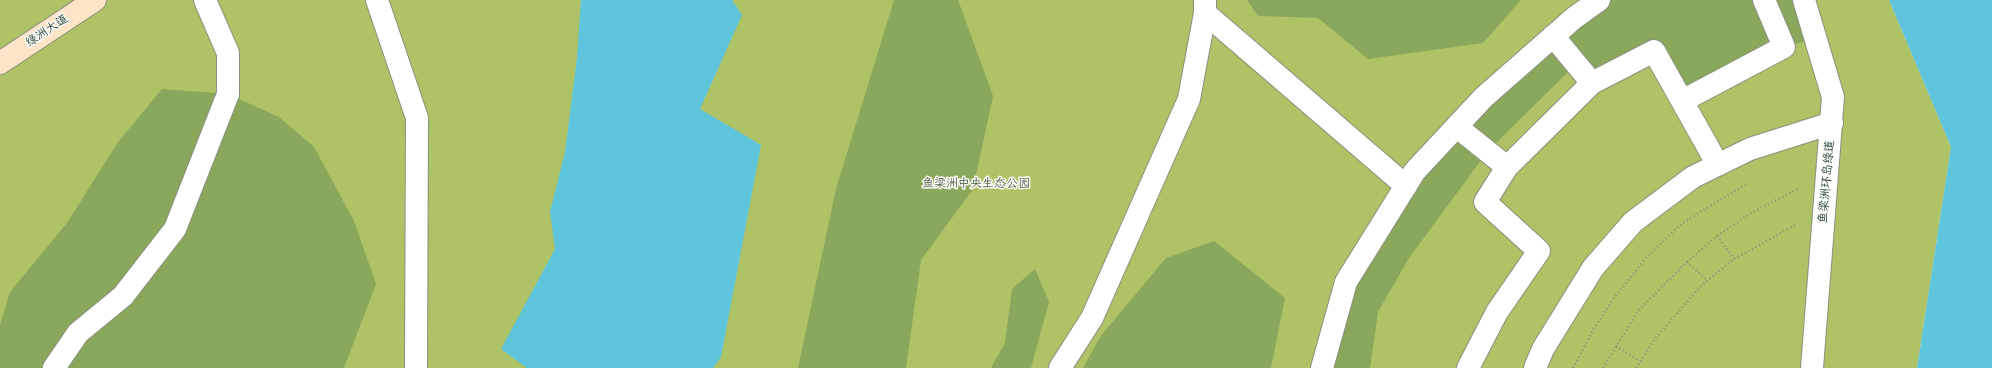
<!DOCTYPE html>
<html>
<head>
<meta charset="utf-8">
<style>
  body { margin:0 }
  canvas { display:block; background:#f5e3c9 }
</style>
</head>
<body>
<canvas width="1992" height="368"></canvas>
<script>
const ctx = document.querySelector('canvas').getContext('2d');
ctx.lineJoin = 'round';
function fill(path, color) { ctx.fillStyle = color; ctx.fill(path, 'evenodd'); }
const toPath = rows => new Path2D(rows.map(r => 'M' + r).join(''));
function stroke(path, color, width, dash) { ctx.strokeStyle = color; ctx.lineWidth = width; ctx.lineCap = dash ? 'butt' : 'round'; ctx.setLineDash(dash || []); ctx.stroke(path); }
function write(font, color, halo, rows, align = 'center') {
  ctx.font = font + ' "Balsamiq Sans","LXGW WenKai TC",sans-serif'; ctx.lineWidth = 3; ctx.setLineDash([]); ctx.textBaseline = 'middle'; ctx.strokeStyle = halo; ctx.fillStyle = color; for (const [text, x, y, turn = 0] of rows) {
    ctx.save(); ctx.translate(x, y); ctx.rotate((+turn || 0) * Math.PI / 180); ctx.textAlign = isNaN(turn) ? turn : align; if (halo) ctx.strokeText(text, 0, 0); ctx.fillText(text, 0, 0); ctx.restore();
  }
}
fill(toPath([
  [0,0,1889,0,1951,147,1917,368,0,368]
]), '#aec266');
fill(toPath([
  [894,0,958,0,993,96,973,189,921,260,906,368,798,368,836,189],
  [1247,0,1521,0,1483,43,1368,59,1318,18,1258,16],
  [1599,0,1804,0,1816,38,1784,47,1682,101,1654,51,1592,83,1576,64,1487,152,1409,258,1378,312,1370,368,1322,368,1346,282,1406,186],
  [162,89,228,94,279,117,314,147,354,221,376,284,344,368,0,368,0,325,10,292,67,223,118,142],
  [1214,241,1285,298,1271,368,1083,368,1100,337,1166,258],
  [1035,269,1049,302,1031,368,991,368,1005,343,1012,289]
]), '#8aa85b');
fill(toPath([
  [581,0,732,0,742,15,700,109,761,145,721,357,713,368,527,368,501,349,555,249,550,212,565,152,577,58],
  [1889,0,1992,0,1992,368,1917,368,1951,147]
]), '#5fc5dd');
const street = toPath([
  [377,0,417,118,416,368],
  [1804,0,1833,97,1812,368],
  [1205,13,1406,186],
  [1553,36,1592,83],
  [1682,101,1784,47,1764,0],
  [1457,127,1507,167],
  [54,368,78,333,123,296,175,229,228,94,228,53,205,0],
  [1060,368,1092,318,1189,99,1205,13,1205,0],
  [1322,368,1346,282,1415,171,1484,97,1574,18,1599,0],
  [1468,368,1497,312,1539,251,1485,202,1507,167,1592,83,1654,51,1718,165],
  [1535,368,1543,349,1593,268,1633,222,1693,177,1750,149,1832,123]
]);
const secondary = toPath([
  [0,63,95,0]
]);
stroke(street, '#8a907e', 24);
stroke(secondary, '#8a907e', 24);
stroke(toPath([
  [1717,236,1734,259],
  [1687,262,1707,280],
  [1616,346,1640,361],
  [1573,368,1596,325,1615,297,1646,258,1681,224,1746,184],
  [1603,368,1638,311,1687,262,1717,236,1751,213,1798,189],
  [1636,368,1654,340,1701,286,1734,259,1797,224]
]), '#8a907e', 2.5, [1, 3]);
stroke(street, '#fff', 22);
stroke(secondary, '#fee4c6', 22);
write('12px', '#1f3d34', '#fdfcf7', [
  ["绿洲大道",47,31,-34],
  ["鱼梁洲环岛绿道",1827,182,-85]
]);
write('12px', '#435e40', '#fdfcf7', [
  ["鱼梁洲中央生态公园",976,184]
]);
</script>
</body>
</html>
